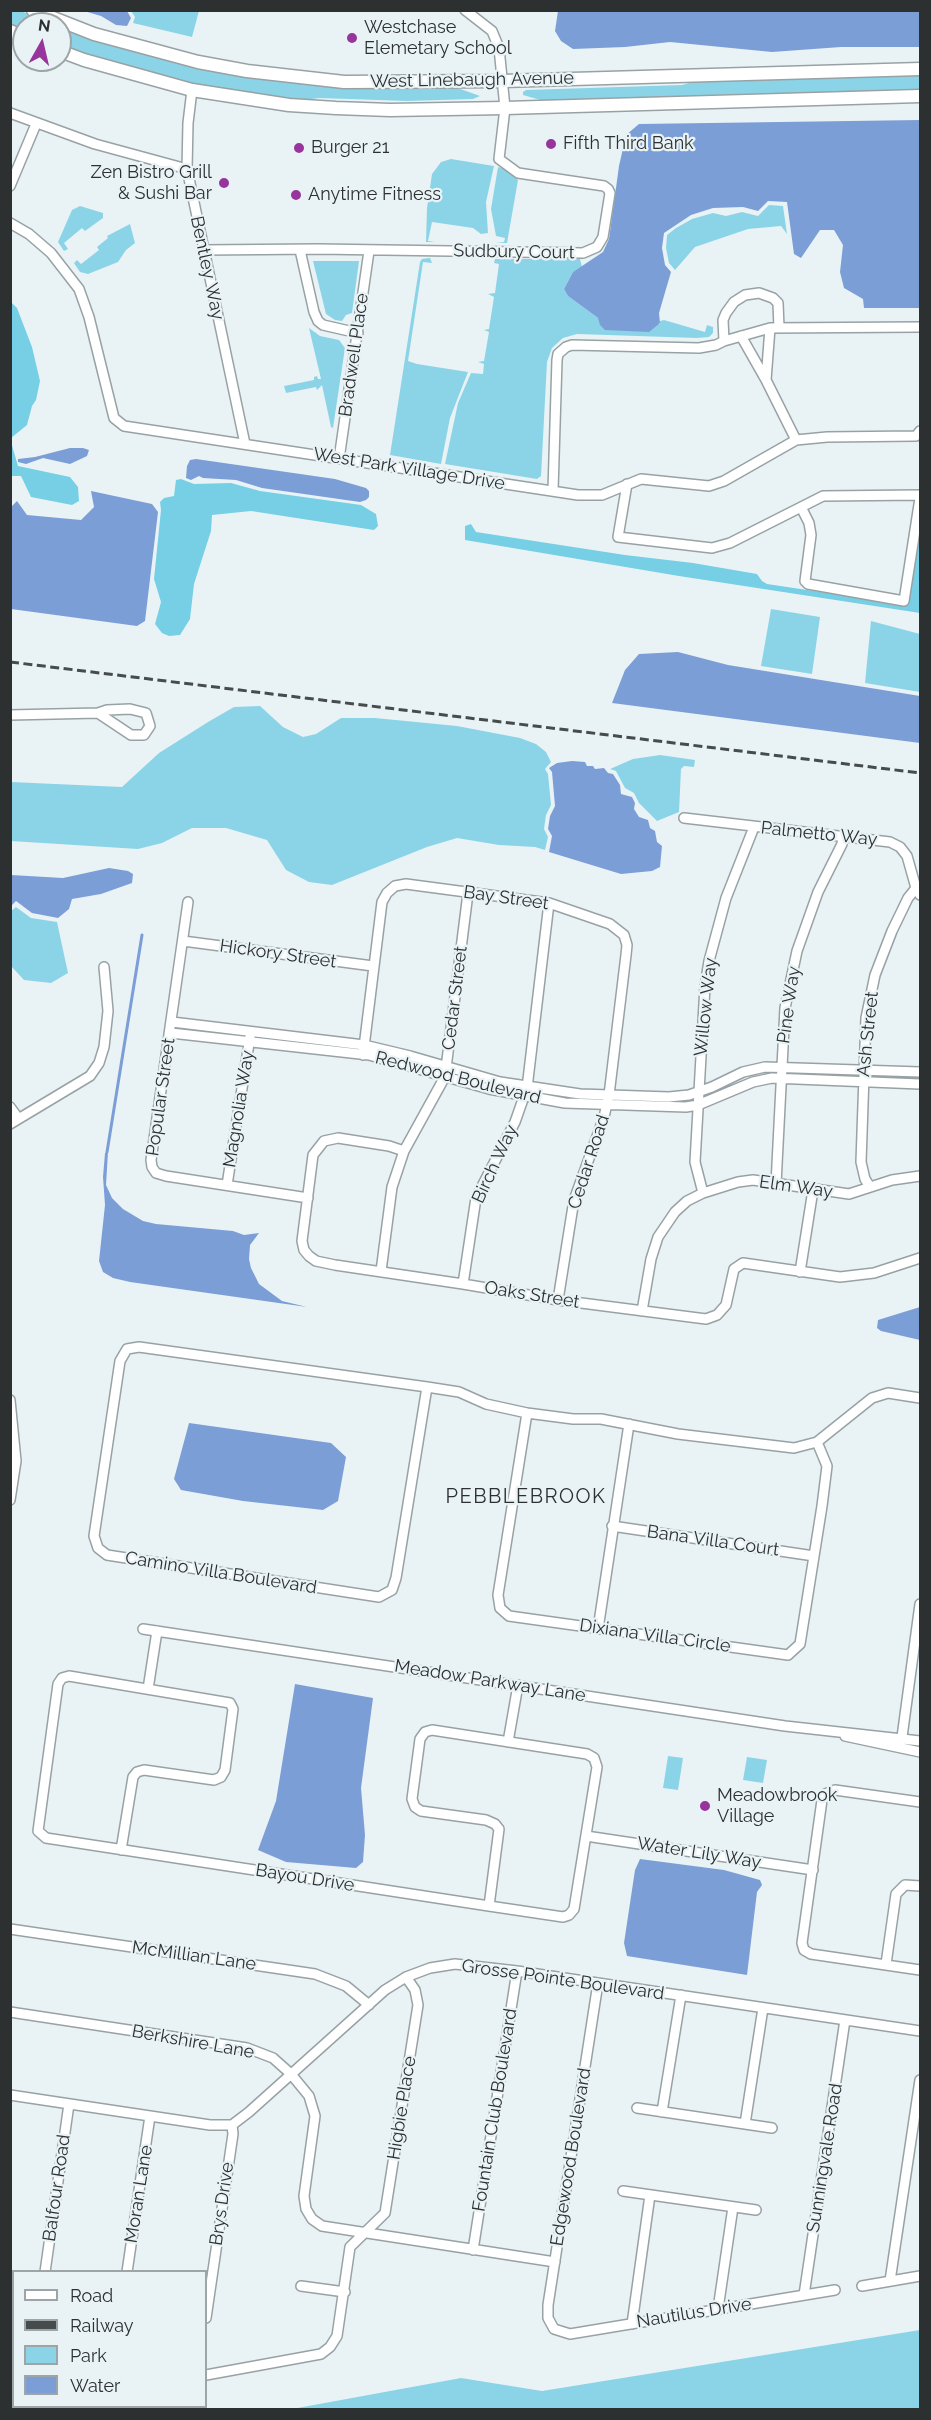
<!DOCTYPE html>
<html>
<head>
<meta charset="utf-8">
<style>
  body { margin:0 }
  #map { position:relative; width:931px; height:2420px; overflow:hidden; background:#e9f3f6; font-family:Raleway,sans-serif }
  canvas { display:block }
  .frame { position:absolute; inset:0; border:12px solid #2c3031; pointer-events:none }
  .legend { position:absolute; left:12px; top:2270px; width:195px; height:138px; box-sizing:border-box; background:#e9f3f6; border:2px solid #9da5a7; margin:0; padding:8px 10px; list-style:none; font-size:18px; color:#2c3031 }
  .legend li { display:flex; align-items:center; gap:12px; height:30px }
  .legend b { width:30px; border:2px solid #9da5a7 }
  .north { position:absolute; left:12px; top:12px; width:60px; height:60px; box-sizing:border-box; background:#e9f3f6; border:2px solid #9da5a7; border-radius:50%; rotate:8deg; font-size:16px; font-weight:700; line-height:24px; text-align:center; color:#2c3031 }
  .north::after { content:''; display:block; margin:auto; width:21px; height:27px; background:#97359c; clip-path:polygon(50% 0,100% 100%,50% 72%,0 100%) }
</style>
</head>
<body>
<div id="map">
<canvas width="931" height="2420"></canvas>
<div class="frame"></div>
<ul class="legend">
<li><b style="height:8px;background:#fff"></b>Road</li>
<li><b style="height:8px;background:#464b4c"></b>Railway</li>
<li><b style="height:16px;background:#8bd4e7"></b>Park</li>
<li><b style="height:16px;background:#7c9ed6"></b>Water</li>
</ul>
<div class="north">N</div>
</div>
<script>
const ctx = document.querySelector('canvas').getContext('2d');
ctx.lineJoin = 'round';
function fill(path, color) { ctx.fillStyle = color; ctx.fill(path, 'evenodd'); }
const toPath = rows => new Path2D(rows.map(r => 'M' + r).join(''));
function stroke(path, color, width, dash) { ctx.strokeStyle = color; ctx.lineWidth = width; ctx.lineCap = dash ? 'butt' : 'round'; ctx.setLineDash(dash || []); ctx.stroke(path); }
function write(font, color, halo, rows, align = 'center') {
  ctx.font = font + ' Raleway,sans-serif'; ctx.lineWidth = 4.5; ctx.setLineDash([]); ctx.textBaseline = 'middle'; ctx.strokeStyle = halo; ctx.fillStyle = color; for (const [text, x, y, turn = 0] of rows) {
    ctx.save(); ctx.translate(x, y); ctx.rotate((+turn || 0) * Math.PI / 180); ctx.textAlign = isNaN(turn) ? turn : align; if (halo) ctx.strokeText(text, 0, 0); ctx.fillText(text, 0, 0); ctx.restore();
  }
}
fill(toPath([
  [11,10,21,11,55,24,24,24,24,32,11,26],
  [131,11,199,11,192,37,133,23,135,17],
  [60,26,94,39,361,87,452,86,480,96,473,99,407,101,319,98,297,101,198,87,145,74,60,46],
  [920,73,920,91,544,101,523,95,523,92,526,90,682,85,703,79],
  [451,159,494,166,486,202,488,233,481,234,473,228,432,222,428,241,435,242,426,242,427,208,432,174,441,162],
  [498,167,506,169,518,180,507,243,496,243,504,242,505,238,496,236,491,209],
  [769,205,783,206,787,234,781,226,748,229,695,247,675,270,669,263,666,248,667,235,676,228,692,219,713,213,726,216,742,212,758,216],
  [80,206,103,213,103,218,85,231,82,228,64,243,68,249,64,251,58,242,72,210],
  [130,224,135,243,126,250,118,262,88,274,80,272,74,263,77,260,81,264,99,250,97,247,108,238,107,236],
  [430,258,432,263,423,262,408,361,417,364,468,372,450,418,441,464,390,455,420,262,422,259],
  [495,259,580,259,582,267,573,272,564,289,568,296,598,318,660,324,660,321,664,320,705,332,707,325,713,327,713,333,709,337,697,338,577,334,563,338,552,348,547,362,541,476,537,479,445,464,458,403,471,373,483,374,484,364,478,362,484,361,489,332,484,330,489,329,494,297,488,294,495,293,499,264,494,263],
  [313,261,359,261,352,313,346,315,342,321,335,320,326,314],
  [309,328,320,336,339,340,345,348,333,428,331,427,322,385,317,390,316,387,286,393,284,386,314,380,314,377,317,376,318,379,321,379],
  [771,609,820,617,812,674,761,666],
  [871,621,920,634,920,692,865,683],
  [260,706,283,727,303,737,316,734,341,718,375,718,457,726,520,738,536,744,546,752,551,762,545,769,548,774,551,805,546,815,544,829,548,837,545,850,535,847,499,845,457,838,427,847,332,885,309,882,286,870,267,840,226,828,192,828,162,843,138,849,11,841,11,782,122,787,159,753,208,722,234,707],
  [660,755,695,760,694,767,684,766,681,769,679,812,657,821,639,803,634,793,625,788,616,771,610,769,633,759],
  [16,907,31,918,57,922,68,973,51,983,24,980,11,966,11,911],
  [668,1756,683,1758,678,1790,663,1788],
  [747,1757,767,1760,763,1783,743,1780],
  [920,2330,920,2409,292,2409,461,2378,542,2391]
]), '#8bd4e7');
fill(toPath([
  [11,302,17,308,32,347,40,381,36,400,32,406,27,425,11,438],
  [11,442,18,466,70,477,78,487,79,501,72,505,31,497,21,476,11,476],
  [181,479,194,484,231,483,260,491,361,505,376,514,378,526,374,530,251,511,212,515,211,531,194,584,190,619,180,635,169,636,162,633,155,624,161,602,154,579,161,510,160,502,164,498,174,496,176,480],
  [471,524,476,532,625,555,693,563,757,574,762,581,767,584,908,605,920,527,920,613,679,576,465,540,465,526]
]), '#76cfe5');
fill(toPath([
  [84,11,127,11,131,18,127,26,116,25,101,16],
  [558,11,920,11,920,47,841,47,772,52,670,42,625,47,573,49,561,41,555,31],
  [920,120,920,308,864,308,863,299,844,288,840,272,843,245,834,230,820,230,801,258,794,254,787,202,768,201,758,211,743,207,713,208,691,215,664,233,662,248,665,265,671,272,659,313,660,323,649,332,605,330,600,325,598,318,568,296,564,289,573,272,603,252,609,239,619,166,626,135,639,124],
  [70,448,83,448,89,450,87,456,70,464,43,458,26,464,18,462,18,459,35,457],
  [196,459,335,479,366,488,369,491,369,497,366,500,360,502,262,488,236,480,203,478,199,476,191,480,186,478,187,466,190,460],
  [91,491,152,504,158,512,145,621,137,626,11,609,11,507,17,501,27,515,81,520,94,507],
  [678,652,728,665,920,696,920,743,612,703,625,670,639,654],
  [572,761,585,762,587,766,593,766,595,769,604,768,608,773,613,774,620,785,621,794,632,797,635,803,634,809,639,817,648,820,650,828,655,831,657,842,662,846,660,867,652,871,621,874,549,852,552,836,548,829,550,816,555,806,552,772,549,768,557,763],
  [109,868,128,871,133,874,132,883,101,894,72,899,69,909,58,918,32,913,16,901,11,906,11,875,63,878],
  [108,1152,106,1185,112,1198,123,1209,143,1221,156,1224,233,1231,244,1235,259,1233,250,1245,249,1259,251,1268,259,1284,282,1301,307,1307,130,1282,113,1278,103,1272,99,1261,105,1205,103,1177,105,1153],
  [920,1307,920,1340,881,1331,877,1328,878,1320],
  [189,1423,331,1443,346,1457,338,1501,323,1510,243,1501,181,1490,174,1479],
  [295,1684,373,1698,361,1788,365,1835,363,1862,356,1868,286,1862,258,1850,276,1801],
  [640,1859,724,1870,760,1880,762,1885,757,1892,747,1975,627,1956,624,1943,635,1870]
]), '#7c9ed6');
stroke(toPath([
  [107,1152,142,935]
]), '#7c9ed6', 3);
const minor = toPath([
  [192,90,188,123,187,169,245,444],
  [10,113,95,144,187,169],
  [10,186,36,124],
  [10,223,29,234,51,253,79,289,89,317,114,418,124,426,578,495,602,495,641,479,709,486,724,481,796,440,827,437,916,436,920,431],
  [203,250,318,249,583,253,597,247,603,237,610,193,608,189,604,186,518,173,499,159,505,108,499,48,492,31,465,10],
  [300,250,314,312,318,321,323,325,358,333],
  [770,328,766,380,796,440],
  [741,336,766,380],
  [724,341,723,320,726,313,734,302,745,295,759,293,773,298,778,303,779,328],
  [339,459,369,251],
  [627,484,618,537,712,548,730,543,823,496,920,495],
  [553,490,557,360,558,354,566,347,572,345,699,348,716,345,724,341,770,328,920,327],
  [801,507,809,523,811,535,805,581,808,584,904,601,920,498],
  [10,715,98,713,107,710,130,709,146,713,150,726,144,735,131,735,98,713],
  [684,818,890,842,900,847,907,856,916,888,920,895],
  [188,902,151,1160,152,1167,156,1173,166,1176,308,1198],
  [183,941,373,966],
  [172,1022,364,1045,410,1056,500,1082,580,1094,669,1097,689,1095,712,1087,743,1072,765,1067,920,1072],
  [171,1033,369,1055,489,1089,565,1103,686,1107,698,1105,753,1082,772,1078,920,1084],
  [363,1055,382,902,387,893,395,886,406,884,549,903,610,924,624,935,627,945,626,955,609,1095,604,1117,574,1200,558,1300],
  [10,1107,18,1118],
  [10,1124,90,1076,99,1063,104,1047,108,1011,104,967],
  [404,1151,389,1146,338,1138,324,1141,313,1155,302,1241,304,1250,309,1256,316,1261,335,1265,463,1284,558,1300,706,1319,717,1315,726,1305,734,1269,743,1263,840,1277,874,1273,920,1258],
  [776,1184,785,1008,797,951,818,892,842,844,843,835],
  [227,1185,250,1037],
  [870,1187,865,1179,861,1162,866,1018,875,975,892,931,908,898,916,888],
  [703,1193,695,1162,705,986,709,961,726,898,754,827],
  [381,1271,392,1187,404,1151,442,1082,446,1068,468,893],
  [800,1272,813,1190],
  [463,1284,476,1198,515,1122,527,1088,549,903],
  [642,1311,651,1259,658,1237,675,1212,687,1201,703,1193,738,1182,753,1180,849,1194,892,1180,920,1176],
  [139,1347,427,1387,396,1578,392,1590,379,1597,107,1555,98,1548,94,1536,120,1361,127,1349,139,1347],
  [427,1387,459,1392,486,1404,527,1413,573,1419,601,1419,678,1434,794,1448,817,1442,872,1398,888,1393,920,1398],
  [10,1400,16,1461,10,1500],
  [527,1413,498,1595,500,1608,509,1616,788,1655,800,1644,822,1506,827,1466,817,1442],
  [612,1526,814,1556],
  [143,1629,785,1726,920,1741],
  [598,1629,629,1424],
  [148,1689,157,1631],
  [845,1736,920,1752],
  [902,1737,920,1604],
  [508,1742,518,1685],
  [920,1802,835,1790,825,1794,822,1800,802,1943,804,1950,811,1954,920,1970],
  [586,1836,813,1870],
  [121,1850,133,1777,137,1772,144,1770,214,1780,221,1777,225,1770,233,1709,230,1703,69,1676,62,1678,58,1684,38,1831,46,1838,489,1906,563,1917,569,1915,574,1909,597,1767,594,1758,587,1754,432,1730,425,1732,420,1739,412,1799,415,1807,421,1811,486,1820,495,1824,499,1829,489,1906],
  [10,1929,315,1974,346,1986,369,2005],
  [886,1964,896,1894,905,1885,920,1886],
  [598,1983,548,2305,548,2318,554,2329,570,2334,835,2290],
  [10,2012,247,2048,273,2058,291,2074,309,2096,315,2116,304,2196,306,2209,312,2219,322,2226,555,2262],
  [10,2095,210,2125,232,2125,249,2112,385,1990,406,1977,430,1968,455,1964,517,1971,920,2031],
  [637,2108,772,2128],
  [662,2112,681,1995],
  [745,2124,763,2008],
  [623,2191,756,2210],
  [473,2250,517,1971],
  [45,2272,69,2104],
  [127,2272,150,2116],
  [890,2281,920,2080],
  [301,2286,345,2292],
  [862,2286,920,2276],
  [804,2295,845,2020],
  [718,2309,733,2207],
  [206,2318,233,2134,232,2125],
  [632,2324,650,2195],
  [206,2375,321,2354,330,2347,337,2336,350,2247,385,2213,418,2005,415,1990,406,1977],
  [24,2410,25,2406],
  [40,2410,45,2406]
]);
const major = toPath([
  [33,10,94,34,198,62,247,71,344,82,502,81,920,69],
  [10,31,24,37],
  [60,51,84,60,192,90,289,105,336,108,390,110,505,108,920,96]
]);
stroke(minor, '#98a2a4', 12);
stroke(major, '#98a2a4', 15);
stroke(minor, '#fff', 9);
stroke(major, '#fff', 12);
stroke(toPath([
  [10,662,920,773]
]), '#464b4c', 3, [9, 4.5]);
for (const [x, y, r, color] of [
  [352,38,6,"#97359c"],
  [551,144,6,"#97359c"],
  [299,148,6,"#97359c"],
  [224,183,6,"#97359c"],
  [296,195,6,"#97359c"],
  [705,1806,6,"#97359c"]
]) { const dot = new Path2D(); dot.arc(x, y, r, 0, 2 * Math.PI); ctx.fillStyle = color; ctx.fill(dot); stroke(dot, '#e9f3f6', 2); }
write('18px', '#2c3031', '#e9f3f6', [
  ["Westchase",364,28],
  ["Elemetary School",364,49],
  ["Fifth Third Bank",563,144],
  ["Burger 21",311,148],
  ["Zen Bistro Grill",212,173,"right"],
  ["& Sushi Bar",212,194,"right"],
  ["Anytime Fitness",308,195],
  ["Meadowbrook",717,1796],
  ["Village",717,1817]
], 'left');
write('18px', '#2c3031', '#e9f3f6', [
  ["West Linebaugh Avenue",472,80,-1],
  ["Sudbury Court",514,252,1],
  ["Bentley Way",207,268,78],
  ["Bradwell Place",354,355,-82],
  ["West Park Village Drive",409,469,9],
  ["Palmetto Way",819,834,6],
  ["Bay Street",506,898,8],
  ["Hickory Street",278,954,8],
  ["Cedar Street",455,998,-83],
  ["Pine Way",789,1005,-82],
  ["Willow Way",706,1007,-84],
  ["Ash Street",868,1034,-84],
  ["Redwood Boulevard",458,1078,14],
  ["Popular Street",161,1097,-82],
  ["Magnolia Way",239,1109,-81],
  ["Cedar Road",589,1162,-72],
  ["Birch Way",495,1164,-65],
  ["Elm Way",796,1187,8],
  ["Oaks Street",532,1295,9],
  ["Bana Villa Court",713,1541,8],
  ["Camino Villa Boulevard",221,1573,9],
  ["Dixiana Villa Circle",655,1636,8],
  ["Meadow Parkway Lane",490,1681,9],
  ["Water Lily Way",699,1853,9],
  ["Bayou Drive",305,1878,9],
  ["McMillian Lane",194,1956,8],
  ["Grosse Pointe Boulevard",563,1980,8],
  ["Berkshire Lane",193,2042,10],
  ["Higbie Place",402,2108,-81],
  ["Fountain Club Boulevard",495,2110,-81],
  ["Edgewood Boulevard",571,2157,-81],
  ["Sunningvale Road",825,2158,-81],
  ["Balfour Road",57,2188,-82],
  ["Moran Lane",139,2194,-81],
  ["Brys Drive",222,2204,-82],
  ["Nautilus Drive",694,2313,-9]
]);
ctx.letterSpacing = '1.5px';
write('20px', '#2c3031', '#e9f3f6', [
  ["PEBBLEBROOK",526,1497]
]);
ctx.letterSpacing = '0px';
</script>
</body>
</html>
